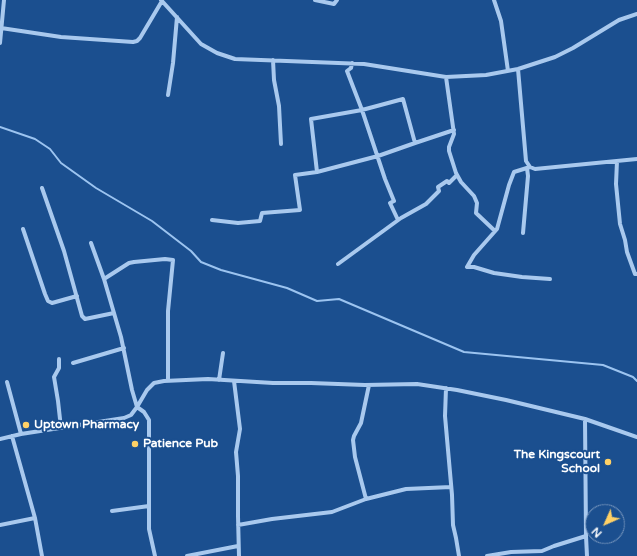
<!DOCTYPE html>
<html>
<head>
<meta charset="utf-8">
<style>
  body { margin:0 }
  #map { position:relative; width:637px; height:556px; overflow:hidden; background:#1b4f8f; font-family:"Varela Round",sans-serif }
  canvas { display:block }
  .north { position:absolute; left:585px; top:504px; width:40px; height:40px; box-sizing:border-box; background:#1b4f8f; border:1px solid #7695bc; border-radius:50%; rotate:225deg; font-size:11px; font-weight:700; line-height:16px; text-align:center; color:#fff }
  .north::after { content:''; display:block; margin:auto; width:14px; height:18px; background:#ffd166; clip-path:polygon(50% 0,100% 100%,50% 72%,0 100%) }
</style>
</head>
<body>
<div id="map">
<canvas width="637" height="556"></canvas>
<div class="north">N</div>
</div>
<script>
const ctx = document.querySelector('canvas').getContext('2d');
ctx.lineJoin = 'round';
const toPath = rows => new Path2D(rows.map(r => 'M' + r).join(''));
function stroke(path, color, width, dash) { ctx.strokeStyle = color; ctx.lineWidth = width; ctx.lineCap = dash ? 'butt' : 'round'; ctx.setLineDash(dash || []); ctx.stroke(path); }
function write(font, color, halo, rows, align = 'center') {
  ctx.font = font + ' "Varela Round",sans-serif'; ctx.lineWidth = 4; ctx.setLineDash([]); ctx.textBaseline = 'middle'; ctx.strokeStyle = halo; ctx.fillStyle = color; for (const [text, x, y, turn = 0] of rows) {
    ctx.save(); ctx.translate(x, y); ctx.rotate((+turn || 0) * Math.PI / 180); ctx.textAlign = isNaN(turn) ? turn : align; if (halo) ctx.strokeText(text, 0, 0); ctx.fillText(text, 0, 0); ctx.restore();
  }
}
stroke(toPath([
  [0,127,35,139,50,149,61,163,96,188,152,221,191,251,201,262,221,270,287,288,317,301,339,299,464,352,603,365,633,377,637,381]
]), '#9cc4f0', 2);
stroke(toPath([
  [161,0,201,44,217,53,235,59,364,64,446,77,486,75,518,69,555,57,573,48,619,20,637,14],
  [315,0,334,4,337,0],
  [494,0,501,21,508,71],
  [1,28,61,37,133,42,137,41,140,38,162,1],
  [0,43,4,0],
  [273,60,274,80,279,106,281,144],
  [352,63,351,68,347,71,362,110,385,179,394,201,390,203,398,220],
  [518,69,526,161,530,167,535,169,637,159],
  [446,77,454,134,449,147,449,151,456,173,461,182,474,196,477,203,476,213,495,231],
  [168,95,173,63,177,17],
  [617,161,616,184,620,224,625,240,627,252,635,274,637,274],
  [317,172,311,119,362,110,403,99,415,143],
  [42,188,64,251,82,316,85,319,114,313],
  [212,220,238,223,260,221,262,213,300,210,295,175,317,172,378,156,415,143,454,130],
  [23,229,45,294,48,301,52,303,77,296],
  [523,233,528,176,527,168],
  [91,243,104,279,121,337,132,390,137,407,144,412,149,420,149,529,155,556],
  [338,264,401,218,426,204,439,191,438,187,447,181,449,183,457,175],
  [467,267,474,255,497,229,509,185,514,172,530,167],
  [467,267,474,267,494,273,522,277,550,279],
  [104,279,129,263,134,262,165,259,173,260,168,311,168,380],
  [59,359,59,368,54,377,58,401,61,428],
  [73,363,124,348],
  [219,380,223,353],
  [234,381,240,429,236,452,238,476,238,516,239,556],
  [7,382,21,434],
  [446,388,445,416,452,495,453,525,456,538,459,556],
  [585,419,586,536,587,556],
  [12,436,35,518,42,556],
  [0,439,21,434,124,418,131,415,137,407,147,390,154,383,164,381,208,379,273,383,311,383,365,385,417,384,457,390,506,400,585,419,637,437],
  [366,499,355,457,353,440,354,436,361,423,369,385],
  [112,511,149,506],
  [0,525,35,518],
  [238,525,272,519,332,512,366,499,406,489,451,487],
  [187,556,238,546],
  [487,556,511,552,542,551,554,546,586,536]
]), '#a9c9ee', 4);
for (const [x, y, r, color] of [
  [26,425,4,"#ffd166"],
  [135,444,4,"#ffd166"],
  [608,462,4,"#ffd166"]
]) { const dot = new Path2D(); dot.arc(x, y, r, 0, 2 * Math.PI); ctx.fillStyle = color; ctx.fill(dot); stroke(dot, '#1b4f8f', 1.5); }
write('bold 12px', '#fff', '#1b4f8f', [
  ["Uptown Pharmacy",34,425],
  ["Patience Pub",143,444],
  ["The Kingscourt",600,455,"right"],
  ["School",600,469,"right"]
], 'left');
</script>
</body>
</html>
